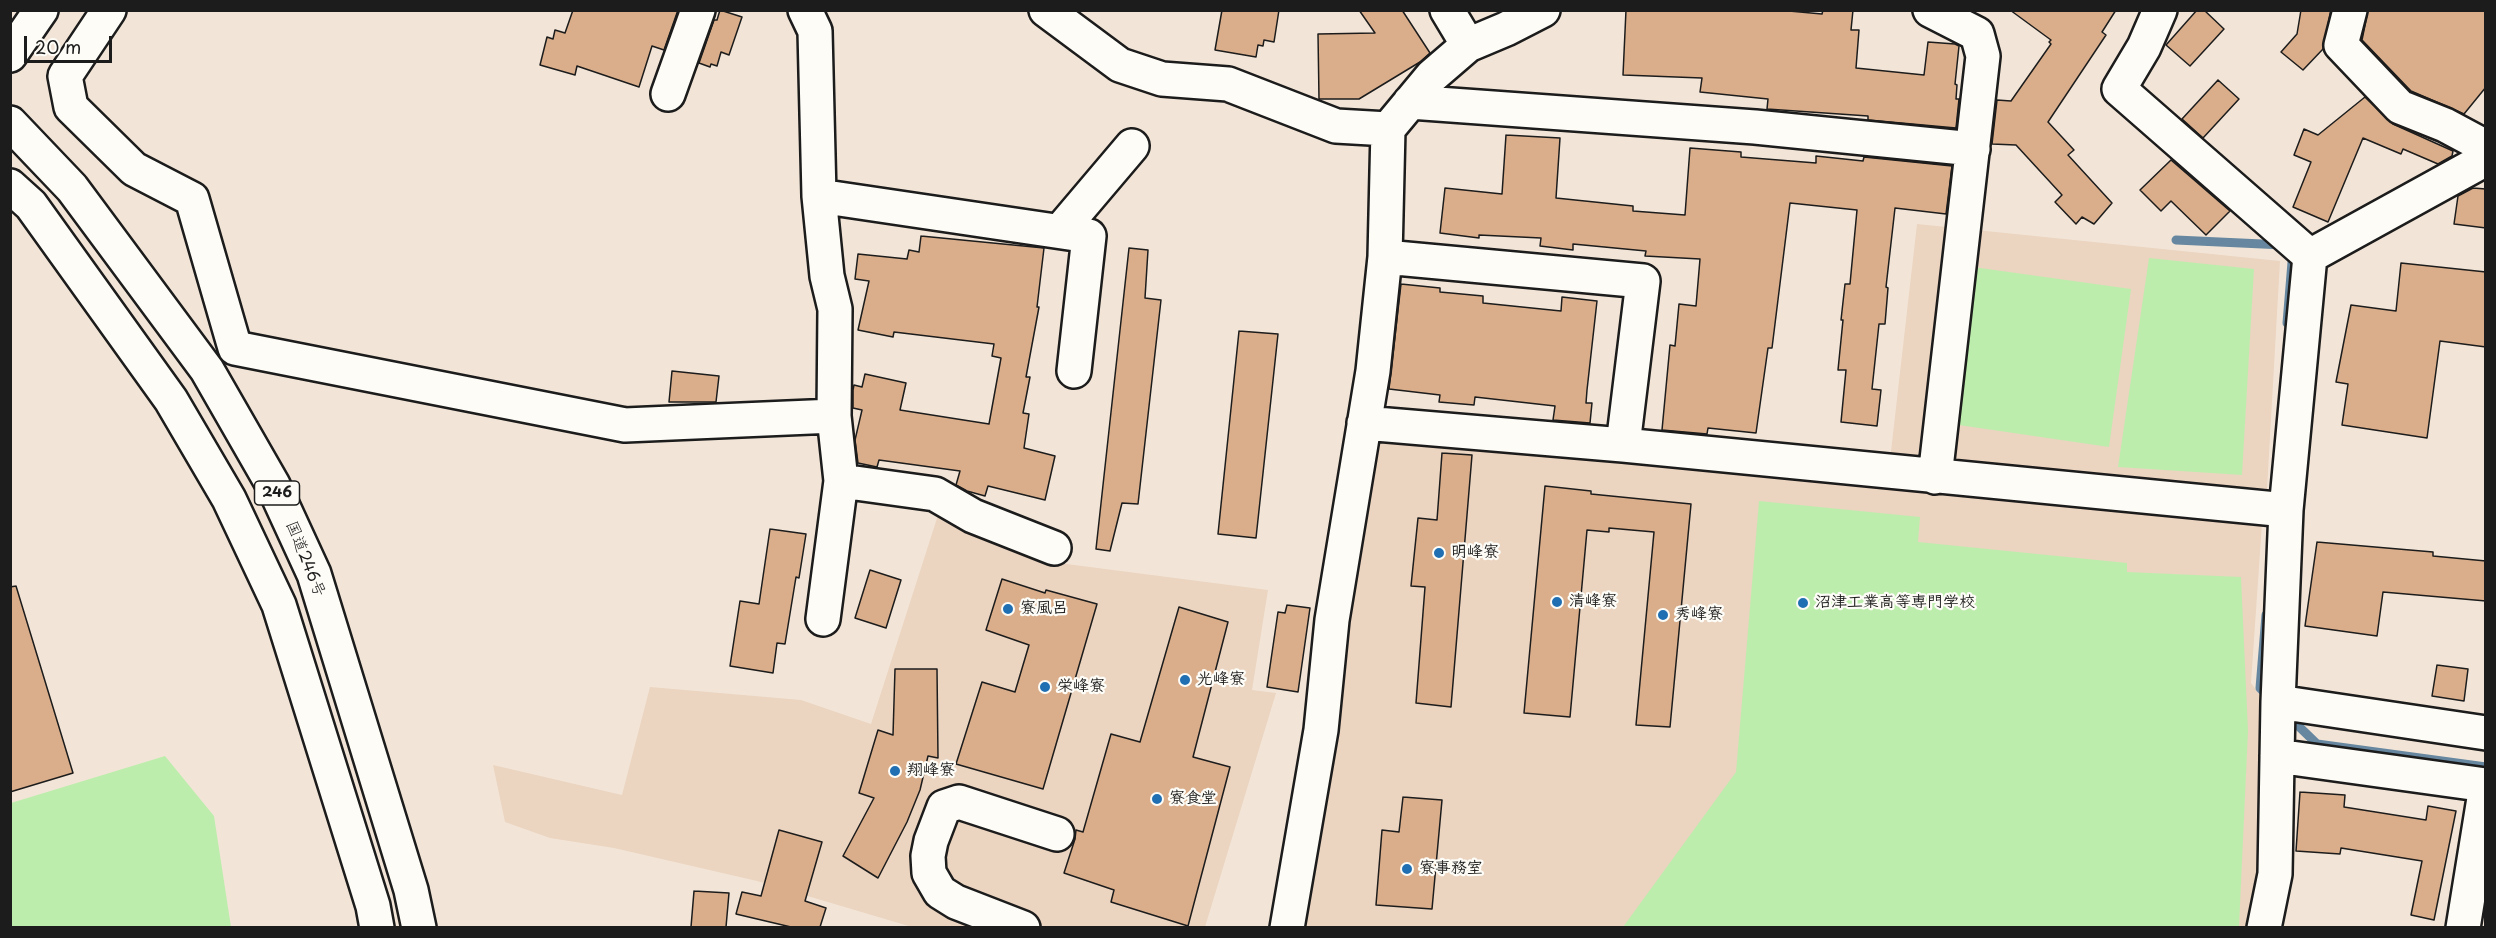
<!DOCTYPE html>
<html>
<head>
<meta charset="utf-8">
<style>
  body { margin:0 }
  #map { position:relative; width:2496px; height:938px; overflow:hidden; background:#f2e5d7; font-family:"Playpen Sans",sans-serif }
  canvas { display:block }
  .frame { position:absolute; inset:0; border:12px solid #1c1c1c; pointer-events:none }
  .scale { position:absolute; left:24px; top:36px; width:88px; height:27px; box-sizing:border-box; border:3px solid #1c1c1c; border-top:0; padding-left:8px; font-size:18px; line-height:21px; white-space:nowrap; color:#1c1c1c; -webkit-text-stroke:4px #fdfcf7; paint-order:stroke }
</style>
</head>
<body>
<div id="map">
<canvas width="2496" height="938"></canvas>
<div class="frame"></div>
<div class="scale">20 m</div>
</div>
<script>
const ctx = document.querySelector('canvas').getContext('2d');
ctx.lineJoin = 'round';
function fill(path, color) { ctx.fillStyle = color; ctx.fill(path, 'evenodd'); }
const toPath = rows => new Path2D(rows.map(r => 'M' + r).join(''));
function stroke(path, color, width, dash) { ctx.strokeStyle = color; ctx.lineWidth = width; ctx.lineCap = dash ? 'butt' : 'round'; ctx.setLineDash(dash || []); ctx.stroke(path); }
function write(font, color, halo, rows, align = 'center') {
  ctx.font = font + ' "Playpen Sans","Klee One",sans-serif'; ctx.lineWidth = 4.5; ctx.setLineDash([]); ctx.textBaseline = 'middle'; ctx.strokeStyle = halo; ctx.fillStyle = color; for (const [text, x, y, turn = 0] of rows) {
    ctx.save(); ctx.translate(x, y); ctx.rotate((+turn || 0) * Math.PI / 180); ctx.textAlign = isNaN(turn) ? turn : align; if (halo) ctx.strokeText(text, 0, 0); ctx.fillText(text, 0, 0); ctx.restore();
  }
}
fill(toPath([
  [1917,224,2280,261,2267,489,1890,460],
  [1375,438,2262,523,2251,683,2264,701,2260,874,2250,927,1305,928,1314,874,1334,703],
  [939,512,1051,562,1268,590,1252,690,1276,693,1205,927,912,927,757,881,614,848,550,838,505,822,493,765,622,795,650,687,801,700,871,724]
]), '#ebd4c0');
fill(toPath([
  [2149,258,2254,269,2242,475,2118,467],
  [1973,267,2131,289,2109,447,1952,424],
  [1759,501,1920,517,1918,542,2127,563,2127,572,2241,577,2248,731,2239,927,1623,927,1736,772],
  [165,756,214,816,231,927,11,927,11,803]
]), '#bdedad');
stroke(toPath([
  [2176,240,2284,245],
  [2287,323,2293,250],
  [2266,615,2260,688,2271,699],
  [2287,715,2317,744,2486,767]
]), '#66879f', 9);
const building = toPath([
  [573,10,678,10,664,50,652,46,639,87,577,66,575,75,540,65,547,37,553,39,555,30,565,33,573,10],
  [720,10,742,17,729,55,721,52,717,66,711,64,710,67,699,63,714,20,717,20,720,10],
  [1222,10,1279,10,1274,42,1264,40,1263,46,1258,45,1256,57,1215,50,1222,10],
  [1359,10,1402,10,1430,53,1420,62,1359,99,1319,99,1318,34,1375,33,1359,10],
  [1626,10,1778,10,1822,14,1823,10,1853,10,1851,30,1859,30,1856,68,1924,75,1928,42,1955,44,1959,46,1955,84,1957,85,1956,99,1959,99,1956,128,1868,120,1868,116,1767,109,1768,99,1700,92,1702,78,1623,75,1626,10],
  [2010,10,2116,10,2102,32,2106,35,2048,122,2074,150,2068,155,2112,203,2094,224,2082,217,2076,224,2055,202,2062,195,2016,145,1992,144,1997,100,2011,101,2051,44,2049,42,2051,40,2010,10],
  [2197,10,2204,10,2224,29,2190,66,2166,45,2197,10],
  [2301,10,2331,10,2323,49,2303,70,2281,52,2297,34,2301,10],
  [2368,10,2486,10,2486,87,2464,114,2411,91,2362,40,2368,10],
  [2218,80,2239,99,2203,138,2182,119,2218,80],
  [2365,97,2393,124,2453,151,2452,156,2438,164,2403,149,2401,154,2363,138,2328,222,2293,207,2311,162,2294,155,2304,129,2318,135,2365,97],
  [1506,135,1560,138,1556,198,1633,206,1633,211,1685,215,1690,148,1741,152,1741,157,1816,163,1816,156,1863,161,1864,157,1952,166,1946,214,1895,208,1886,287,1888,288,1885,324,1879,324,1872,389,1881,390,1877,426,1841,422,1846,370,1838,370,1843,320,1841,320,1845,284,1850,284,1857,210,1790,203,1772,348,1768,348,1756,433,1708,428,1707,434,1662,430,1670,345,1675,346,1679,304,1696,306,1700,259,1645,256,1646,251,1573,244,1573,250,1540,246,1541,238,1479,235,1479,238,1440,233,1445,188,1502,194,1506,135],
  [2171,160,2230,211,2206,235,2171,201,2161,211,2140,190,2171,160],
  [2473,188,2486,189,2486,228,2454,224,2458,196,2473,188],
  [921,236,1044,248,1037,307,1039,307,1026,377,1030,377,1023,413,1029,414,1024,448,1055,456,1045,500,988,486,985,496,967,491,956,485,960,471,879,460,877,467,858,463,855,440,862,410,853,408,853,390,854,385,862,387,865,374,906,383,900,410,989,424,1001,358,992,356,994,344,894,332,893,337,858,330,869,281,855,279,858,254,907,259,909,250,919,252,921,236],
  [1129,248,1148,250,1145,298,1161,300,1138,504,1122,503,1110,551,1096,549,1129,248],
  [2401,263,2486,272,2486,347,2440,341,2427,438,2342,425,2348,384,2336,382,2351,305,2396,311,2401,263],
  [1401,284,1440,288,1440,292,1483,296,1483,303,1561,311,1562,297,1597,301,1587,390,1586,403,1592,403,1590,423,1553,420,1555,406,1475,397,1474,405,1439,402,1440,395,1389,389,1401,284],
  [1239,331,1278,334,1256,538,1218,534,1239,331],
  [672,371,719,376,716,402,669,402,672,371],
  [1442,453,1472,455,1451,707,1416,703,1425,587,1411,586,1418,518,1437,520,1442,453],
  [1545,486,1591,491,1591,494,1691,504,1670,727,1636,725,1654,532,1609,528,1609,532,1587,530,1570,717,1524,713,1545,486],
  [770,529,806,534,799,578,796,577,785,644,777,643,773,673,730,666,740,601,759,604,770,529],
  [2317,542,2433,552,2433,556,2486,561,2486,601,2383,592,2377,636,2305,626,2317,542],
  [870,570,901,580,886,628,855,618,870,570],
  [1002,579,1045,593,1046,590,1097,604,1043,789,956,764,982,682,1015,692,1029,645,986,630,1002,579],
  [16,586,73,773,10,792,10,587,16,586],
  [1287,605,1310,608,1298,692,1267,687,1278,612,1285,613,1287,605],
  [1179,607,1228,622,1193,757,1230,767,1188,926,1111,902,1114,890,1064,873,1075,839,1076,830,1083,832,1111,734,1140,742,1179,607],
  [2437,665,2468,669,2464,701,2432,696,2437,665],
  [895,669,937,669,938,758,928,756,920,790,907,822,878,878,843,856,874,798,859,793,878,730,893,735,895,669],
  [2300,792,2345,795,2344,807,2426,820,2428,806,2456,811,2434,920,2411,915,2422,861,2341,848,2340,854,2296,851,2300,792],
  [1403,797,1442,800,1432,909,1376,905,1382,830,1399,832,1403,797],
  [779,830,822,842,805,901,826,908,820,927,791,927,736,914,742,892,761,896,779,830],
  [694,891,729,893,726,927,691,927,694,891]
]);
fill(building, '#daae8b');
stroke(building, '#1c1c1c', 1.5);
const minor = toPath([
  [109,10,65,76,71,107,134,169,192,199,235,348,625,425,834,416],
  [805,10,815,31,819,196,827,276,835,309,834,416,841,481,823,619],
  [1046,10,1120,65,1162,79,1228,84,1336,126,1388,129],
  [1447,10,1468,45],
  [1930,10,1977,34,1983,56,1935,477],
  [2160,10,2144,47,2119,89,2310,256],
  [2350,10,2341,45,2400,107,2445,125,2486,147],
  [668,94,698,10],
  [1410,102,1755,127,1973,149],
  [819,196,1089,236,1074,371],
  [1060,231,1132,146],
  [1385,257,1643,281,1623,445],
  [1364,423,1623,445,2286,510],
  [841,481,935,494,973,516,1054,548],
  [2278,702,2486,733],
  [2277,756,2486,785],
  [1023,928,956,902,940,892,929,873,928,856,931,841,944,807,959,802,1057,834],
  [1287,928,1321,730,1332,620,1373,371,1385,257,1388,129,1432,76,1468,45,1506,29,1543,10],
  [2264,928,2275,874,2278,702,2286,510,2310,256,2486,159],
  [2463,928,2486,786]
]);
const major = toPath([
  [10,55,41,10]
]);
const highway = toPath([
  [10,123,72,188,207,370,273,485,314,574,411,890,419,928],
  [10,186,31,205,171,400,229,499,279,605,373,906,377,928]
]);
stroke(minor, '#1c1c1c', 38);
stroke(major, '#1c1c1c', 38);
stroke(highway, '#1c1c1c', 38);
stroke(minor, '#fdfcf7', 33);
stroke(major, '#fdfcf7', 33);
stroke(highway, '#fdfcf7', 33);
for (const [x, y, r, color] of [
  [1439,553,6,"#1f6fb2"],
  [1557,602,6,"#1f6fb2"],
  [1803,603,6,"#1f6fb2"],
  [1008,609,6,"#1f6fb2"],
  [1663,615,6,"#1f6fb2"],
  [1185,680,6,"#1f6fb2"],
  [1045,687,6,"#1f6fb2"],
  [895,771,6,"#1f6fb2"],
  [1157,799,6,"#1f6fb2"],
  [1407,869,6,"#1f6fb2"]
]) { const dot = new Path2D(); dot.arc(x, y, r, 0, 2 * Math.PI); ctx.fillStyle = color; ctx.fill(dot); stroke(dot, '#fdfcf7', 2); }
for (const [x, y, w] of [
  [277,493,45]
]) { const box = new Path2D(); box.roundRect(x - w / 2, y - 12, w, 24, 4.5); ctx.fillStyle = '#fdfcf7'; ctx.fill(box); stroke(box, '#1c1c1c', 1.5); }
write('bold 15px', '#1c1c1c', null, [
  ["246",277,493]
]);
write('bold 16px', '#1c1c1c', '#fdfcf7', [
  ["明峰寮",1451,553],
  ["清峰寮",1569,602],
  ["沼津工業高等専門学校",1815,603],
  ["寮風呂",1020,609],
  ["秀峰寮",1675,615],
  ["光峰寮",1197,680],
  ["栄峰寮",1057,687],
  ["翔峰寮",907,771],
  ["寮食堂",1169,799],
  ["寮事務室",1419,869]
], 'left');
write('16px', '#1c1c1c', '#fdfcf7', [
  ["国道246号",305,559,68]
]);
</script>
</body>
</html>
